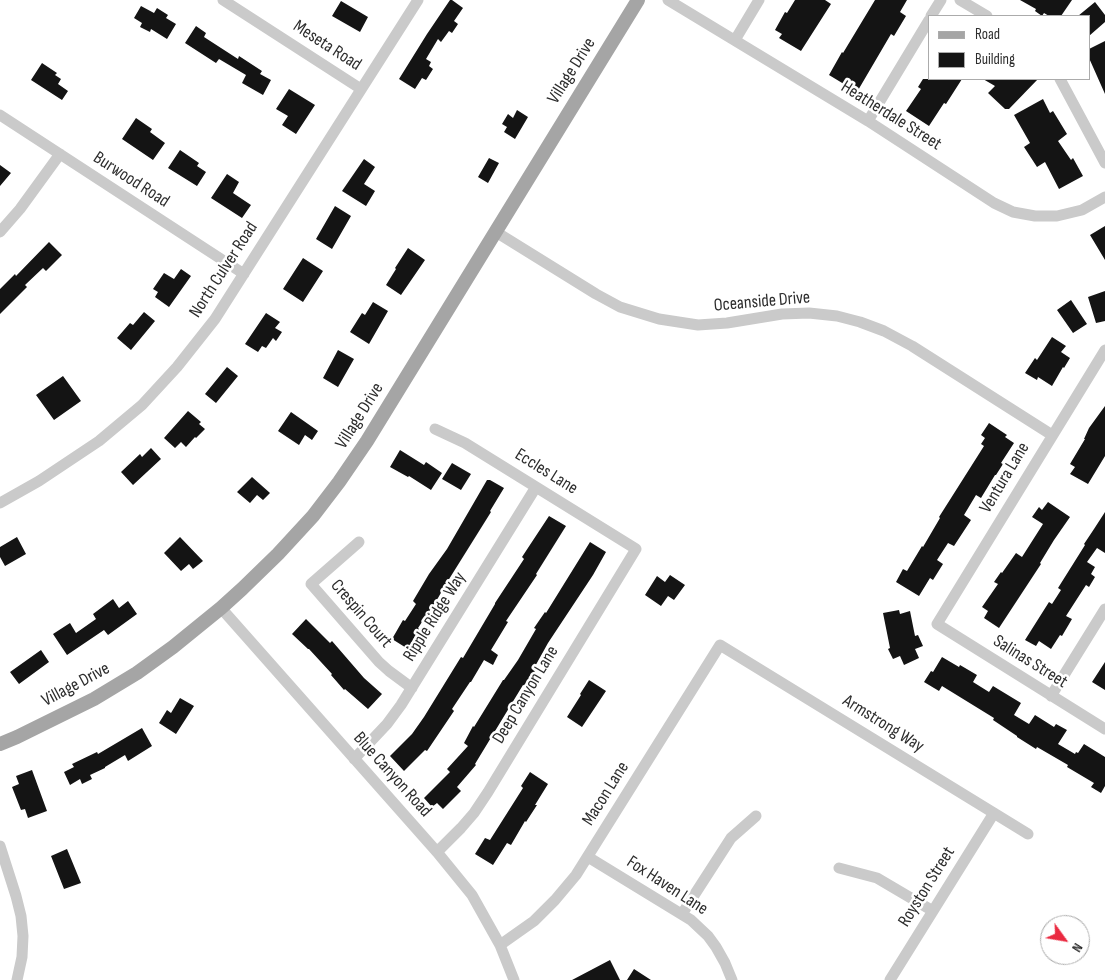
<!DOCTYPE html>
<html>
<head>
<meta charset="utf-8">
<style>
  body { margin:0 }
  #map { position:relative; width:1105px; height:980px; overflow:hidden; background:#fff; font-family:"Sofia Sans Condensed",sans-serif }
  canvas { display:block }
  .legend { position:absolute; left:928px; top:15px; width:162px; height:65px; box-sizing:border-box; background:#fff; border:1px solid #ababab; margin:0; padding:6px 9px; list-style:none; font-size:15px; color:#2d2d2d }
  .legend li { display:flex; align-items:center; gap:10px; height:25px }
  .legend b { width:25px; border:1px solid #ababab }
  .north { position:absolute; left:1040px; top:915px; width:50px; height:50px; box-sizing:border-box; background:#fff; border:1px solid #ababab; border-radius:50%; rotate:122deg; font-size:14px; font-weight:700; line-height:20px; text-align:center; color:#2d2d2d }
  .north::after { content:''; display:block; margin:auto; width:18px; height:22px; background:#ea2940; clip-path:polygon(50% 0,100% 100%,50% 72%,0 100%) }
</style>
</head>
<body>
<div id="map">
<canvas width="1105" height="980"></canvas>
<ul class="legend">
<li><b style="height:6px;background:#a5a5a5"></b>Road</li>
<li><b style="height:14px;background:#141414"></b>Building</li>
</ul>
<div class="north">N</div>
</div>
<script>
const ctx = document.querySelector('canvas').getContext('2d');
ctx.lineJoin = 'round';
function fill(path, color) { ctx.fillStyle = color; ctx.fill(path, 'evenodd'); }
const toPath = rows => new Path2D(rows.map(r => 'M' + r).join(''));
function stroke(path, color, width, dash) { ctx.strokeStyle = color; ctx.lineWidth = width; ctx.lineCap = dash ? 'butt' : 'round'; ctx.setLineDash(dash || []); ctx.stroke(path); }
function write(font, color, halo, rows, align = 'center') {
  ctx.font = font + ' "Sofia Sans Condensed",sans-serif'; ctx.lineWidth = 5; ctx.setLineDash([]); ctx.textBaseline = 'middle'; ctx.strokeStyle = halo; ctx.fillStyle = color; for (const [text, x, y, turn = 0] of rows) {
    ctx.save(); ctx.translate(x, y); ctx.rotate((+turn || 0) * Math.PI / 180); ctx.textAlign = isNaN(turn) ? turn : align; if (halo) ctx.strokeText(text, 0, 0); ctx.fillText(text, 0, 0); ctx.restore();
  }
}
fill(toPath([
  [450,0,452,0,463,8,454,21,458,24,452,33,449,31,441,42,438,39,426,59,431,62,429,66,433,69,426,80,422,78,415,89,399,79,427,34],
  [795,0,825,0,831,4,801,51,779,38,782,34,775,30,785,12,787,13],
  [875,0,907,0,900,12,906,16,894,36,891,34,857,92,829,75,842,52,843,53],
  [1020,0,1072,0,1061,16,1049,16,1044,13,1042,16,1035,11,1036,9],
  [341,1,368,17,360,32,332,16],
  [1095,2,1105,15,1105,22,1089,36,1089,16,1078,16],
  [141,6,154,13,157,8,168,15,166,18,176,24,167,39,151,29,150,32,140,27,142,23,134,18],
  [196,26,206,33,204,37,238,59,239,56,262,71,260,74,271,80,263,95,242,83,246,75,219,59,216,63,185,43],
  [1105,41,1105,94,1089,58,1089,49],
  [42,63,57,73,55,75,61,79,58,84,68,91,62,100,31,80],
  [923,79,962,79,946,104,944,103,929,126,906,111,921,89,918,87],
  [983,79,1038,79,1009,109,1005,109,988,93,995,86],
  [289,89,315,105,296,134,282,125,288,116,276,109],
  [1043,99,1050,113,1053,111,1067,134,1058,141,1071,160,1073,158,1083,176,1059,189,1045,162,1037,167,1024,147,1030,143,1014,115],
  [517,110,528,117,515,139,504,132,507,127,502,124,508,114,513,118],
  [136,118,152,129,150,132,165,143,153,160,122,139],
  [180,150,199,163,197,166,206,172,197,186,168,168],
  [489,158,499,163,488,183,478,177],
  [364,159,375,167,364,184,375,191,366,206,342,191],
  [0,165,11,173,0,186],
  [227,174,239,182,233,193,251,205,242,218,211,198],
  [335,206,351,216,332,249,316,239],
  [1105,226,1105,260,1090,235],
  [49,242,62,255,46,271,43,268,25,285,27,287,0,314,0,289,15,274,16,276],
  [408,248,425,260,401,295,386,285,396,269,395,268],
  [303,258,323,271,303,302,283,289],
  [181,269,191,276,169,307,155,297,158,292,153,289,164,273,174,279],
  [1105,291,1105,321,1096,323,1088,297],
  [1071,300,1087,324,1073,333,1057,310],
  [373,302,388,311,369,344,350,332,362,313,365,315],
  [144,312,155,321,131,350,117,338,130,323,133,325],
  [266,313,280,322,275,328,282,332,276,341,273,338,266,348,262,346,258,352,245,344],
  [1052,337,1066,346,1061,352,1070,358,1064,368,1063,367,1052,386,1038,377,1037,380,1025,373,1035,358,1037,360],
  [338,350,354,359,338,387,323,378],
  [227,367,238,376,216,403,205,394],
  [63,376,81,401,54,420,36,395],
  [1105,406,1105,456,1088,484,1070,474,1075,467,1070,464,1085,439,1084,439,1089,428],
  [188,411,201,422,199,424,205,429,196,438,195,437,186,447,181,442,175,448,164,438],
  [291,412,318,431,312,440,305,435,299,445,278,431],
  [989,423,1007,435,1005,437,1014,443,1001,463,1003,464,996,475,995,475,981,498,976,495,964,515,971,520,954,546,948,543,937,560,943,564,933,580,930,578,919,596,896,582,903,569,907,571,922,546,923,547,940,518,939,517,984,446,981,444,985,438,981,435],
  [151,448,161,459,133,485,121,472,140,454,142,457],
  [400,450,424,465,426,462,442,473,431,490,409,476,408,477,390,467],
  [452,463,471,474,461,490,442,479],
  [252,477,270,493,263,500,257,495,250,503,237,492],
  [487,480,490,480,504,488,490,511,491,512,446,584,438,598,418,628,419,629,408,649,392,639,403,620,405,621,416,604,413,601,429,574,447,549],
  [1048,502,1070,517,1054,540,1040,563,1041,564,999,628,984,618,988,611,982,607,998,584,994,582,1001,572,1002,573,1016,553,1022,557,1043,524,1032,517,1039,507,1042,510],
  [1105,512,1105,553,1097,548,1087,562,1095,567,1091,574,1095,577,1089,587,1086,585,1066,616,1072,619,1062,636,1060,635,1051,649,1039,641,1036,646,1025,640,1049,602,1052,604,1061,590,1058,588,1085,545,1084,544,1094,529],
  [549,516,566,526,536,574,537,575,506,621,508,622,491,650,498,655,493,665,484,660,471,682,470,682,452,709,454,711,427,751,425,750,404,771,390,756,412,734,424,717,461,657,463,658,495,604,495,603,524,559,522,557],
  [17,537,26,554,5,566,0,557,0,547],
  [180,537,203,561,193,569,189,564,181,571,164,553],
  [590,542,606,552,593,575,548,643,533,670,535,671,526,686,523,685,475,764,476,765,457,787,461,791,443,809,437,803,432,807,424,798,450,772,447,769,468,746,464,743,473,726,474,727,503,680,504,680,518,660,536,629,534,628,545,612,546,613],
  [670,575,685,585,674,600,668,596,661,606,645,595,657,576,665,582],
  [113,599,119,608,128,601,137,614,108,635,104,630,67,655,53,634,70,623,76,633,96,619,93,614],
  [899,610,900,614,910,611,915,636,918,635,923,646,915,649,919,658,904,665,900,656,893,659,888,649,890,648,883,613],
  [306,619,330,643,332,641,364,678,382,694,368,709,345,689,344,690,331,675,332,674,309,649,308,649,292,634],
  [41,650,49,662,19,684,10,672],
  [942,657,959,667,960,665,977,675,973,682,989,692,993,686,1021,703,1014,715,1029,724,1035,715,1054,727,1056,724,1067,730,1058,744,1075,754,1076,752,1078,753,1084,744,1105,757,1105,786,1101,793,1091,787,1094,783,1067,767,1068,765,1037,747,1036,749,1017,737,1017,736,993,720,994,718,942,686,939,691,924,682,931,671,933,672],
  [1105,662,1105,690,1092,682],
  [589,680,606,691,582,727,567,717,581,695,580,694],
  [180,698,194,706,176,734,159,723,167,710,171,713],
  [142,728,152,746,128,761,125,755,105,767,105,768,90,775,92,779,82,784,80,779,70,785,64,772,74,767,72,764,97,752,98,754],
  [32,770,47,811,28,818,25,809,21,810,12,787,19,784,16,776],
  [530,772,548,784,535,805,537,805,526,822,525,821,511,845,507,843,493,865,475,854,485,838,490,840,523,788,521,786],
  [67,849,81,883,64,889,51,856],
  [610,960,620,980,572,980],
  [634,969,651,980,627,980]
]), '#141414');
stroke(toPath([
  [223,0,361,89],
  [668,0,868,121,994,203,1013,212,1035,216,1057,216,1082,210,1105,197],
  [960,0,987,16],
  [931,16,941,0],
  [735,40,759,0],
  [1060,79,1105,163],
  [0,115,244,274],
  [868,121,929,20],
  [0,232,20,209,60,154],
  [496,232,596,294,620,307,659,319,698,325,727,323,782,314,809,313,837,316,860,322,884,331,912,346,1052,435],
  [1105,350,937,624,1105,729],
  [435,429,465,443,636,549,488,792,474,813,461,828,437,852],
  [0,503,39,481,99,441,142,405,177,367,215,319,418,0],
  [359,542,311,584,379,662,389,671,412,688],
  [221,608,437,852,472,895,500,945,514,980],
  [1051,696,1105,609],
  [354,759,387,724,401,705,536,487],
  [0,846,16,896,21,916,23,936,22,957,17,980],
  [588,857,691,920,708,936,716,947,725,963,732,980],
  [839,868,877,878,933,911],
  [682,914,731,838,756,816],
  [500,945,534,921,555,900,576,875,720,645,1028,834],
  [890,980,994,813]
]), '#cacaca', 11);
stroke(toPath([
  [0,744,17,737,94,699,137,673,173,647,221,608,242,589,278,554,313,516,339,482,367,441,638,0]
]), '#a5a5a5', 14);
write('18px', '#2d2d2d', '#fff', [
  ["Meseta Road",327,46,33],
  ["Village Drive",572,71,-58],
  ["Heatherdale Street",891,116,32],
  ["Burwood Road",131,180,33],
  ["North Culver Road",224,270,-57],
  ["Oceanside Drive",762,302,-5],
  ["Village Drive",360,416,-58],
  ["Eccles Lane",546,472,32],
  ["Ventura Lane",1005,478,-59],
  ["Crespin Court",361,614,49],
  ["Ripple Ridge Way",435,617,-58],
  ["Salinas Street",1030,662,32],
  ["Village Drive",76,685,-28],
  ["Deep Canyon Lane",526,695,-59],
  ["Armstrong Way",883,724,32],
  ["Blue Canyon Road",392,775,48],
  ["Macon Lane",606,794,-58],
  ["Fox Haven Lane",667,886,33],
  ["Royston Street",927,887,-58]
]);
</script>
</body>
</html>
